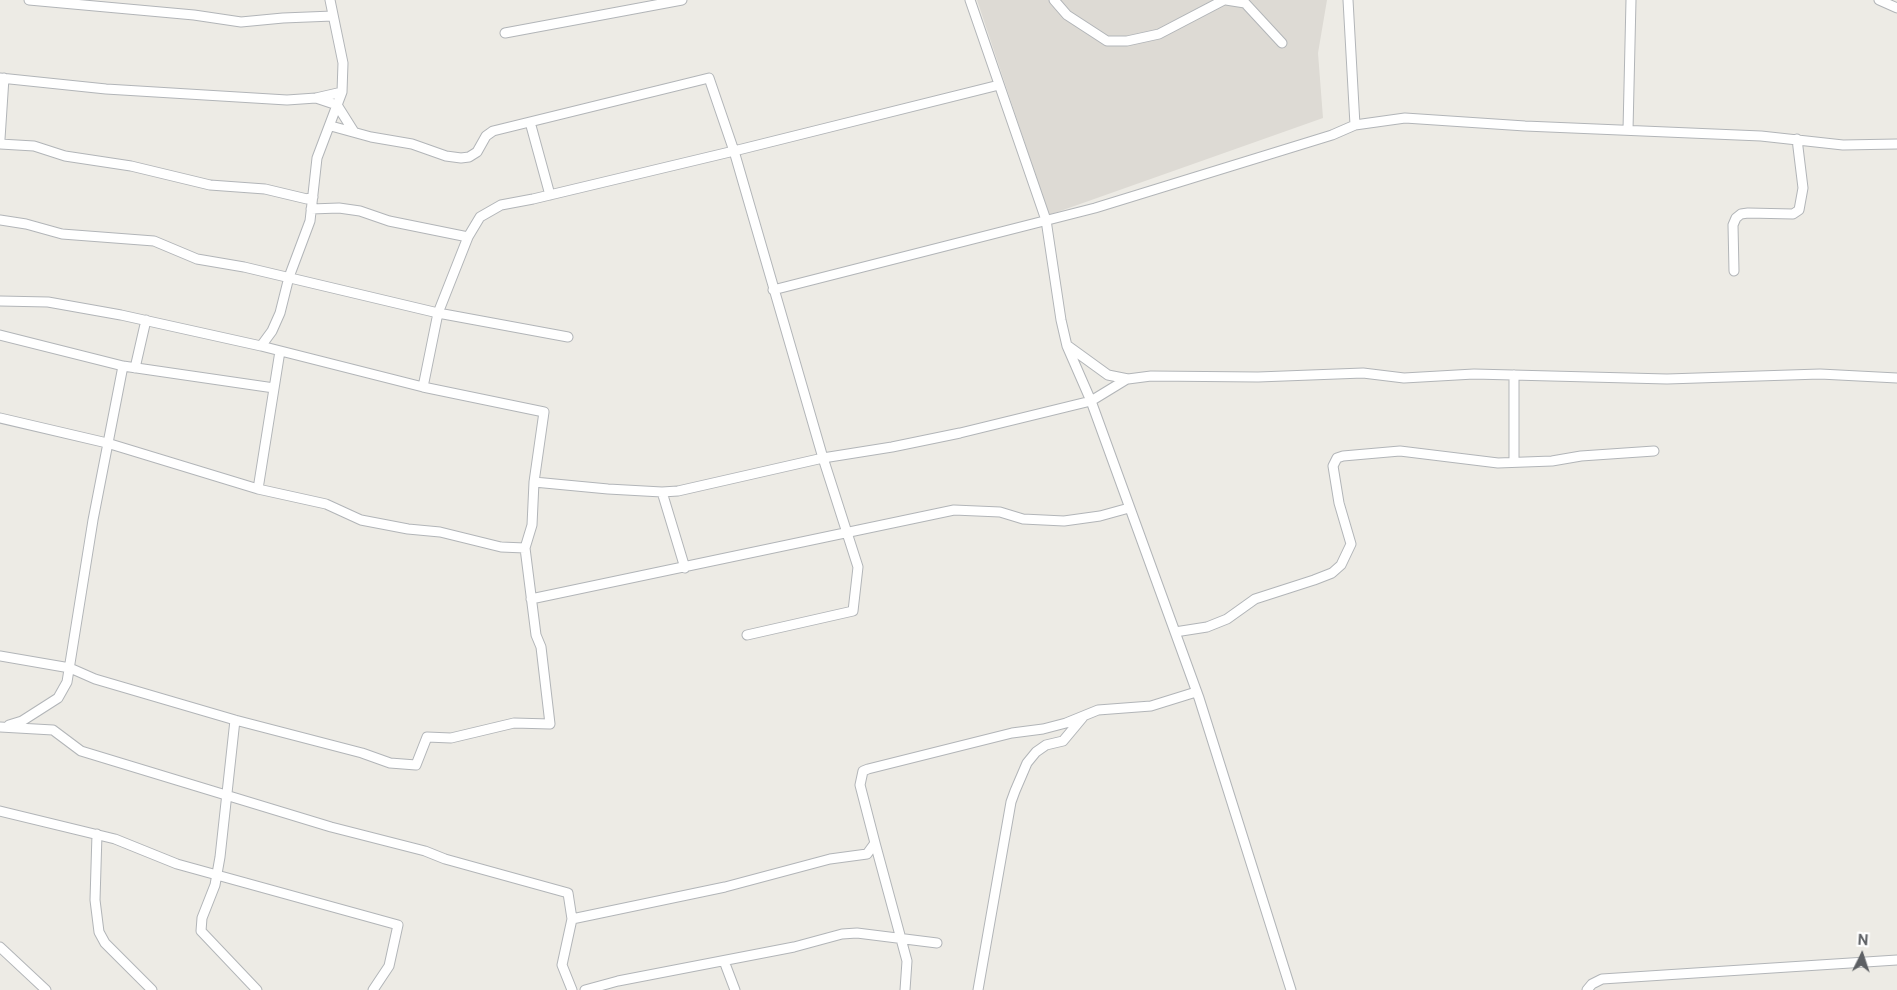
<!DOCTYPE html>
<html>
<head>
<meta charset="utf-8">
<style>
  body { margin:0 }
  #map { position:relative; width:1897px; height:990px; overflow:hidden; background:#edebe5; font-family:"Public Sans",sans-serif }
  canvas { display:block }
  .north { position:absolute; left:1837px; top:930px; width:50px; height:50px; -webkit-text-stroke:4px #fff; paint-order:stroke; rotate:4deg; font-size:14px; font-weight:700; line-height:20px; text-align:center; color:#5d6064 }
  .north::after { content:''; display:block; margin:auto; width:18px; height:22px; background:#5d6064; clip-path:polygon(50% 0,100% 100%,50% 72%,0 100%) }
</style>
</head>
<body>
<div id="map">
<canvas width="1897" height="990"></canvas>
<div class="north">N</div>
</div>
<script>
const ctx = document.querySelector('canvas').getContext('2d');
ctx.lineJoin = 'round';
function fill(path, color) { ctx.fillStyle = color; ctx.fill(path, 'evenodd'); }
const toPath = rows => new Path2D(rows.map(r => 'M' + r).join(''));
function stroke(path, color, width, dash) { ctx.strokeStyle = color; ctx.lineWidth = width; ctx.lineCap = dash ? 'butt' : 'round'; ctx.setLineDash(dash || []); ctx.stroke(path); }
fill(toPath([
  [977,0,1327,0,1318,53,1323,118,1049,215]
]), '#dddad4');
const minor = toPath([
  [29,0,194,15,241,22,283,18,333,16],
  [970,0,1046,220,1061,320,1067,346,1091,401,1199,698,1291,990],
  [1054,0,1067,15,1107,41,1127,41,1159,34,1224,0],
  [1226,0,1245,3,1282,43],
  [1348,0,1355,125],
  [1879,0,1897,8],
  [505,33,682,0],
  [0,78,106,89,287,100,316,98,342,92],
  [316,98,337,105,354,132],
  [530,122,550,195],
  [331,126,371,137,412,144,446,156,461,158,469,157,477,152,486,136,493,131,709,78,734,151,823,458,858,567,853,611,747,635],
  [1628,130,1631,0],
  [0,139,4,78],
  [0,144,34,146,65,156,131,166,210,185,265,189,307,199,313,197],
  [311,209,339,208,360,211,389,221,468,237,480,217,501,205,533,199,734,151,999,85],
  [0,220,26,224,62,234,154,241,197,259,244,267,438,313,568,337],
  [1734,271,1733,225,1736,218,1741,214,1748,213,1793,214,1799,210,1803,188,1797,139],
  [773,290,1095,208,1332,135,1355,125,1405,118,1525,126,1761,136,1843,145,1897,144],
  [0,301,48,302,121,315,261,346,423,387,544,412,534,482,532,525,525,548,536,635,541,647,550,724,514,723,451,738,427,737,416,765,390,763,362,753,235,720,95,679,70,668,0,656],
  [0,335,123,366,274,388],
  [261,346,272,331,280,313,289,277,310,221,317,158,342,92,343,63,330,0],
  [1068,346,1108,375,1128,379,1151,376,1258,377,1363,373,1404,378,1474,374,1667,379,1820,374,1897,378],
  [135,368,146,320],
  [423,387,438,313,468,237],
  [0,418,107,443,258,489,326,504,361,520,408,529,440,532,501,547,525,548],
  [1514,462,1514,375],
  [534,482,608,489,662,492,678,491,823,458,892,447,960,433,1091,401,1127,379],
  [258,489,280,351],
  [662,492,685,568],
  [531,599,954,510,1000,512,1023,519,1064,521,1100,516,1129,508],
  [1175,632,1207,627,1227,619,1255,599,1314,580,1332,573,1341,565,1351,544,1339,503,1333,466,1337,458,1343,456,1400,451,1498,463,1552,461,1581,456,1654,451],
  [235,720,220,857,215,885,202,918,201,931,257,990],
  [9,725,22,721,58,698,67,682,93,520,123,366],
  [0,727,53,730,81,751,331,827,425,851,445,859,568,893,572,919,562,965,572,990],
  [0,811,115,839,177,864,398,925,389,966,373,990],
  [97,834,95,900,99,932,105,943,152,990],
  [875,843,907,961,905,990],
  [572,919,725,887,830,859,867,854,875,843,860,785,863,771,868,769,1012,733,1043,729,1066,723,1098,710,1151,706,1196,692],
  [0,947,46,990],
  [724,961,735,990],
  [585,990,618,981,794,947,842,934,857,933,937,943],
  [978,990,1011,802,1015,791,1027,763,1036,752,1046,745,1063,741,1083,717],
  [1587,990,1592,984,1602,979,1897,960]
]);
stroke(minor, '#b2b5b8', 11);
stroke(minor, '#fff', 9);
</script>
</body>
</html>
